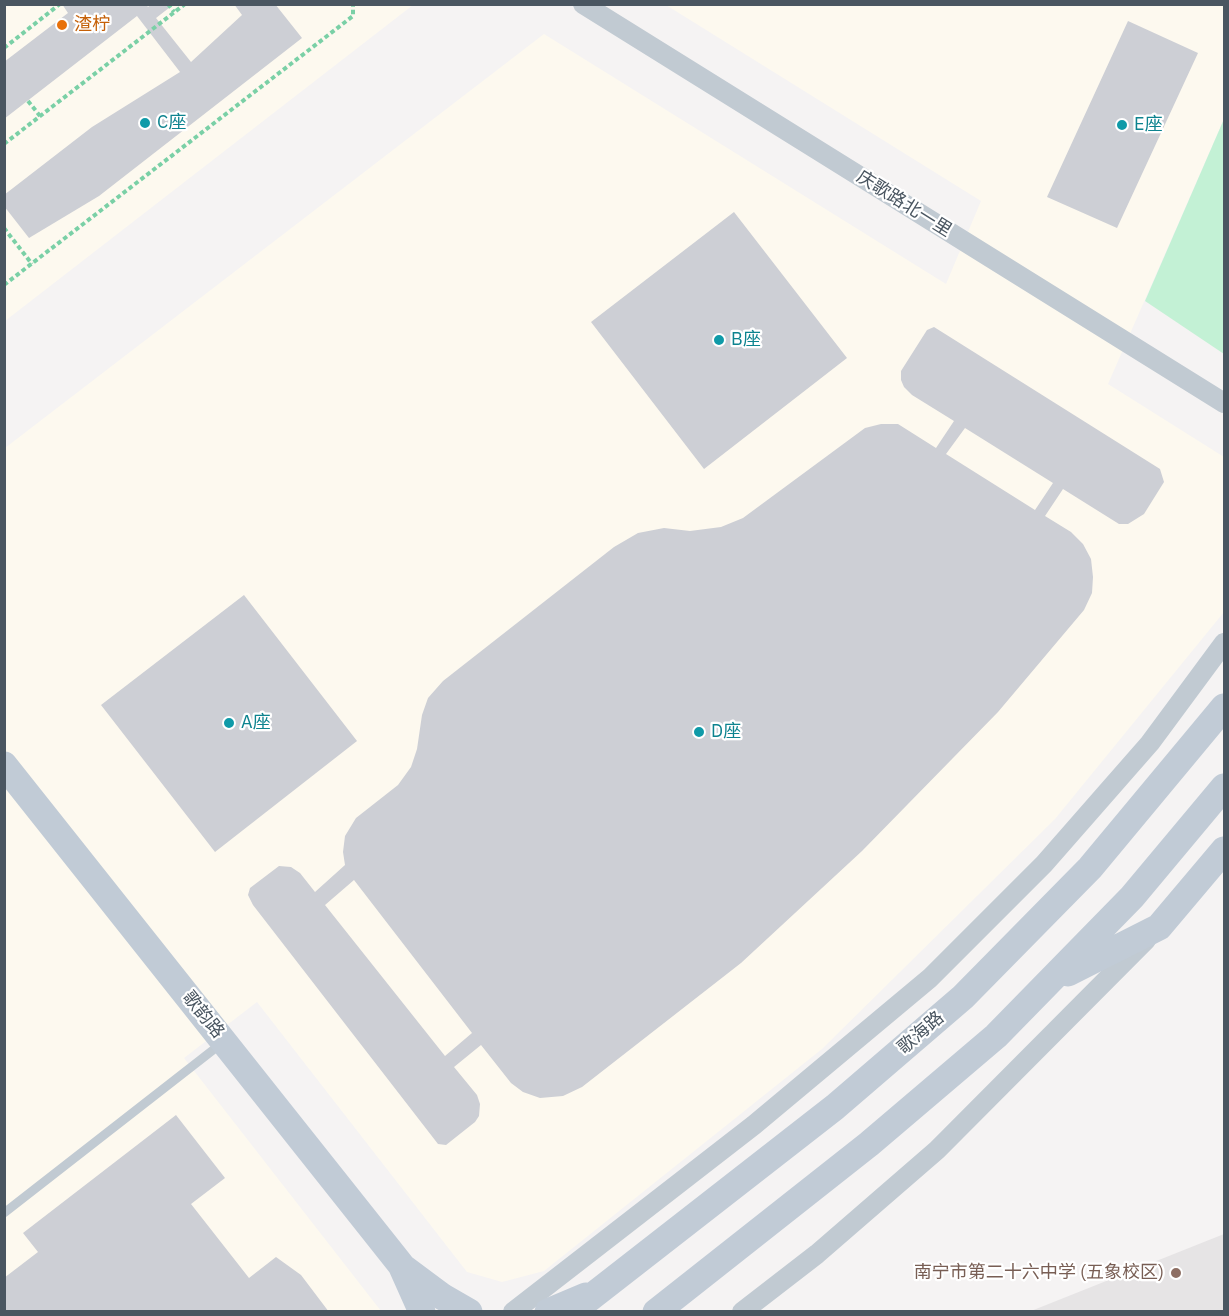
<!DOCTYPE html>
<html>
<head>
<meta charset="utf-8">
<style>
  body { margin:0 }
  #map { position:relative; width:1229px; height:1316px; overflow:hidden; background:#f5f3f3; font-family:"IBM Plex Sans",sans-serif }
  canvas { display:block }
  .frame { position:absolute; inset:0; border:6px solid #4a5661; pointer-events:none }
</style>
</head>
<body>
<div id="map">
<canvas width="1229" height="1316"></canvas>
<div class="frame"></div>
</div>
<script>
const ctx = document.querySelector('canvas').getContext('2d');
ctx.lineJoin = 'round';
function fill(path, color) { ctx.fillStyle = color; ctx.fill(path, 'evenodd'); }
const toPath = rows => new Path2D(rows.map(r => 'M' + r).join(''));
function stroke(path, color, width, dash) { ctx.strokeStyle = color; ctx.lineWidth = width; ctx.lineCap = dash ? 'butt' : 'round'; ctx.setLineDash(dash || []); ctx.stroke(path); }
function write(font, color, halo, rows, align = 'center') {
  ctx.font = font + ' "IBM Plex Sans","Noto Sans SC",sans-serif'; ctx.lineWidth = 4.5; ctx.setLineDash([]); ctx.textBaseline = 'middle'; ctx.strokeStyle = halo; ctx.fillStyle = color; for (const [text, x, y, turn = 0] of rows) {
    ctx.save(); ctx.translate(x, y); ctx.rotate((+turn || 0) * Math.PI / 180); ctx.textAlign = isNaN(turn) ? turn : align; if (halo) ctx.strokeText(text, 0, 0); ctx.fillText(text, 0, 0); ctx.restore();
  }
}
fill(toPath([
  [5,5,413,5,5,321],
  [666,5,1224,5,1224,119,1108,384,1224,457,1224,612,1055,819,822,1049,544,1271,502,1282,467,1272,257,1002,184,1058,381,1311,5,1312,5,448,544,34,946,284,981,201]
]), '#fdf9ef');
fill(toPath([
  [1224,1234,1224,1311,1031,1311]
]), '#e6e4e5');
fill(toPath([
  [1224,119,1224,354,1145,301]
]), '#c3f1d5');
fill(toPath([
  [62,4,146,4,148,7,151,4,174,4,156,18,191,62,242,15,234,4,275,4,302,38,99,196,29,238,4,206,4,195,92,127,180,72,137,16,4,119,4,62,68,13],
  [1128,21,1198,53,1117,228,1047,197],
  [734,212,847,358,704,469,591,322],
  [934,327,1160,469,1164,482,1144,514,1128,524,1119,524,1063,489,1045,516,1071,532,1083,544,1091,559,1093,577,1092,593,1084,610,998,712,862,851,741,963,582,1087,563,1096,540,1098,523,1092,511,1083,481,1045,454,1067,477,1095,480,1104,479,1116,475,1122,446,1145,438,1144,253,905,248,895,250,888,279,866,291,867,300,873,315,892,345,865,343,852,345,836,356,818,398,785,411,767,417,749,422,715,428,698,443,681,614,547,638,533,664,528,690,531,721,527,743,518,865,428,881,424,898,424,936,448,954,421,912,395,904,387,901,380,901,371,927,330],
  [965,428,1053,483,1035,510,946,454],
  [354,880,472,1033,445,1056,325,905],
  [244,595,357,741,215,852,101,705],
  [176,1115,225,1178,191,1204,249,1278,276,1257,301,1275,329,1312,4,1312,4,1278,38,1252,23,1233]
]), '#cdcfd5');
stroke(toPath([
  [168,4,174,12],
  [4,48,60,4],
  [28,101,40,116],
  [4,144,185,4],
  [4,228,32,264],
  [4,285,353,16,353,4]
]), '#7ad0a6', 4, [4.5, 3]);
stroke(toPath([
  [4,1213,222,1043]
]), '#c1cad2', 9);
stroke(toPath([
  [583,4,1224,403],
  [513,1312,754,1125,930,978,1044,864,1150,743,1224,643],
  [742,1312,817,1254,937,1150,1146,940]
]), '#c1cad2', 20);
stroke(toPath([
  [4,765,401,1265,422,1312],
  [1068,973,1159,927,1224,850],
  [404,1268,443,1297,469,1312],
  [548,1312,586,1296],
  [572,1312,835,1107,963,997,1090,868,1224,707],
  [656,1312,869,1144,996,1036,1132,897,1224,787]
]), '#c1cbd6', 27);
for (const [x, y, r, color] of [
  [62,25,6,"#e8710a"],
  [145,123,6,"#0f9aa8"],
  [1122,125,6,"#0f9aa8"],
  [719,340,6,"#0f9aa8"],
  [229,723,6,"#0f9aa8"],
  [699,732,6,"#0f9aa8"],
  [1176,1273,6,"#8d6e63"]
]) { const dot = new Path2D(); dot.arc(x, y, r, 0, 2 * Math.PI); ctx.fillStyle = color; ctx.fill(dot); stroke(dot, '#fff', 2); }
write('18px', '#c56008', '#fff', [
  ["渣柠",74,25]
], 'left');
write('18px', '#0d838f', '#fff', [
  ["C座",157,123],
  ["E座",1134,125],
  ["B座",731,340],
  ["A座",241,723],
  ["D座",711,732]
], 'left');
write('18px', '#4a5661', '#fff', [
  ["庆歌路北一里",904,204,32],
  ["歌韵路",203,1015,51],
  ["歌海路",921,1033,-41]
]);
write('18px', '#785e54', '#fff', [
  ["南宁市第二十六中学 (五象校区)",1164,1273]
], 'right');
</script>
</body>
</html>
